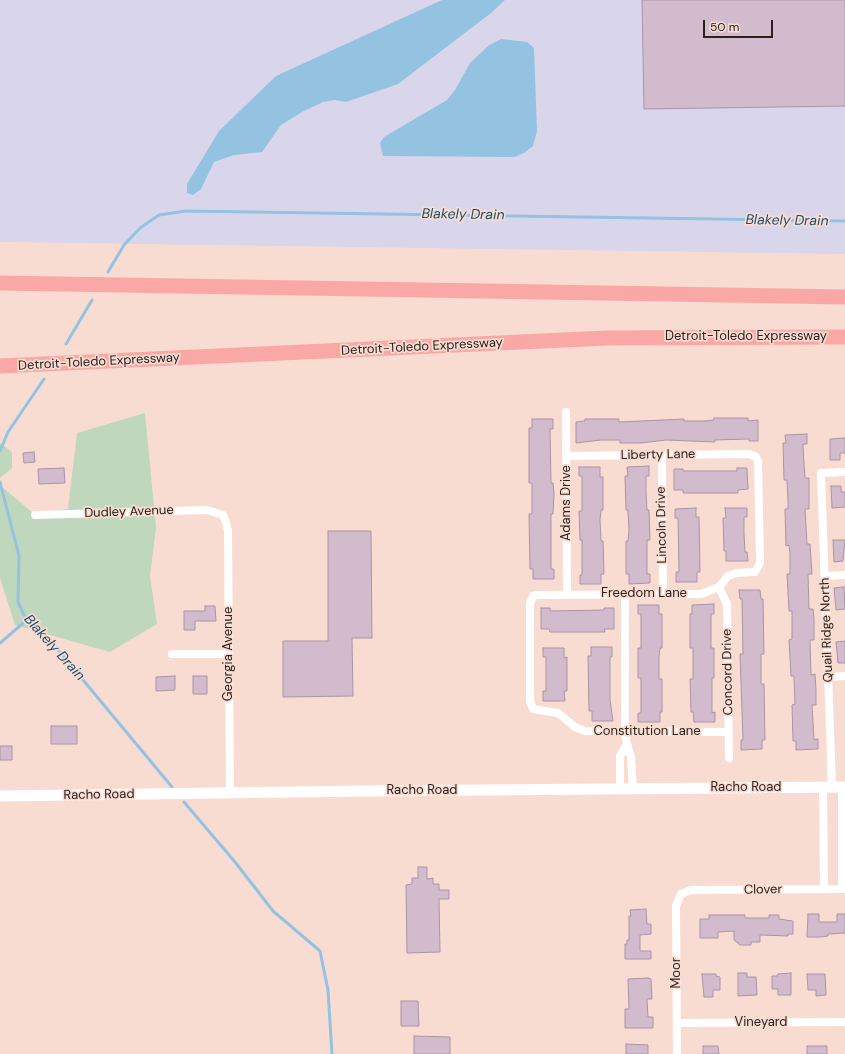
<!DOCTYPE html>
<html>
<head>
<meta charset="utf-8">
<style>
  body { margin:0 }
  #map { position:relative; width:845px; height:1054px; overflow:hidden; background:#f9dcd1; font-family:"DM Sans",sans-serif }
  canvas { display:block }
  .scale { position:absolute; left:703px; top:20px; width:70px; height:18px; box-sizing:border-box; border:2px solid #2b211d; border-top:0; padding-left:5px; font-size:12px; line-height:14px; white-space:nowrap; color:#2b211d; -webkit-text-stroke:3px #f9dcd1; paint-order:stroke }
</style>
</head>
<body>
<div id="map">
<canvas width="845" height="1054"></canvas>
<div class="scale">50 m</div>
</div>
<script>
const ctx = document.querySelector('canvas').getContext('2d');
ctx.lineJoin = 'round';
function fill(path, color) { ctx.fillStyle = color; ctx.fill(path, 'evenodd'); }
const toPath = rows => new Path2D(rows.map(r => 'M' + r).join(''));
function stroke(path, color, width, dash) { ctx.strokeStyle = color; ctx.lineWidth = width; ctx.lineCap = dash ? 'butt' : 'round'; ctx.setLineDash(dash || []); ctx.stroke(path); }
function write(font, color, halo, rows, align = 'center') {
  ctx.font = font + ' "DM Sans",sans-serif'; ctx.lineWidth = 3.5; ctx.setLineDash([]); ctx.textBaseline = 'middle'; ctx.strokeStyle = halo; ctx.fillStyle = color; for (const [text, x, y, turn = 0] of rows) {
    ctx.save(); ctx.translate(x, y); ctx.rotate((+turn || 0) * Math.PI / 180); ctx.textAlign = isNaN(turn) ? turn : align; if (halo) ctx.strokeText(text, 0, 0); ctx.fillText(text, 0, 0); ctx.restore();
  }
}
fill(toPath([
  [0,0,845,0,845,254,0,242]
]), '#d9d6ec');
fill(toPath([
  [145,413,156,528,150,576,157,624,110,652,15,625,0,578,0,485,34,514,68,509,77,433],
  [0,443,12,452,12,468,0,478]
]), '#bfd7bc');
fill(toPath([
  [442,0,505,0,491,13,398,84,346,102,335,100,323,102,302,112,281,125,262,152,234,155,214,162,201,189,193,195,187,193,187,184,219,131,276,76],
  [501,39,527,42,534,48,537,131,533,146,524,153,514,157,383,156,380,143,384,137,447,100,455,90,470,63,488,46]
]), '#94c2e1');
stroke(toPath([
  [108,272,124,245,140,228,159,215,186,211,845,221],
  [66,344,92,300],
  [0,451,8,432,44,379],
  [0,482,19,556,18,602,24,615,49,639,172,787],
  [0,643,28,619],
  [184,802,235,862,273,911,320,951,328,990,332,1054]
]), '#94c2e1', 3);
const building = toPath([
  [642,0,845,0,845,106,644,109,642,0],
  [714,418,748,418,748,421,758,420,758,441,749,441,749,439,715,440,715,442,666,440,641,443,620,443,620,440,601,440,576,443,576,422,585,421,585,419,619,419,619,422,684,419,684,421,705,421,714,420,714,418],
  [532,419,553,419,553,429,550,429,551,483,553,483,554,493,553,514,551,514,551,569,554,569,554,579,533,579,533,569,530,569,529,514,532,514,532,483,529,483,529,428,532,428,532,419],
  [807,434,807,444,803,444,804,463,805,478,809,478,809,509,805,509,807,544,810,544,812,574,808,574,809,609,813,609,814,619,814,640,810,640,811,675,815,674,816,689,816,705,812,705,814,740,818,739,818,749,796,750,796,741,793,741,792,705,795,704,794,676,791,676,789,640,792,639,792,611,789,611,787,574,790,574,790,554,789,545,786,546,785,509,788,509,788,500,787,480,784,480,783,443,786,443,785,435,807,434],
  [845,438,845,453,840,453,840,460,830,460,830,439,845,438],
  [34,452,35,462,24,463,23,453,34,452],
  [649,466,649,476,646,476,646,491,647,510,649,510,650,540,647,540,647,574,650,574,650,583,629,584,629,574,626,574,626,541,628,541,629,531,628,510,626,510,625,476,628,476,627,467,649,466],
  [579,467,600,467,600,477,603,477,603,510,601,510,600,520,601,541,603,541,604,574,601,574,601,584,580,584,580,575,582,575,582,540,580,540,579,511,582,511,582,476,579,476,579,467],
  [64,468,65,483,39,484,38,469,64,468],
  [737,468,747,468,748,489,738,490,738,493,683,493,683,490,674,490,674,469,683,469,683,471,737,471,737,468],
  [831,486,841,486,841,492,845,492,845,507,832,508,831,486],
  [696,508,696,517,699,517,700,572,697,572,697,582,676,582,676,572,679,572,678,518,675,518,675,509,696,508],
  [725,508,747,508,747,517,744,517,744,533,745,552,747,552,748,561,726,561,726,551,724,551,723,518,726,518,725,508],
  [328,531,371,531,372,638,352,638,353,696,283,697,283,641,328,641,328,531],
  [833,540,845,540,843,561,834,562,833,540],
  [844,587,845,609,836,610,834,588,844,587],
  [739,590,760,590,761,599,763,599,764,654,761,654,761,684,764,684,765,740,762,740,762,749,741,750,741,740,743,740,740,654,743,654,742,599,740,599,739,590],
  [714,604,714,614,711,614,711,648,714,648,714,678,712,678,712,713,715,712,715,722,694,722,693,712,691,712,690,679,693,679,693,648,690,648,690,614,692,614,692,605,714,604],
  [638,605,659,605,659,614,662,614,662,648,660,648,659,657,659,679,662,679,662,712,660,712,660,722,638,722,638,713,641,713,641,678,638,678,638,648,641,648,641,614,638,614,638,605],
  [205,606,215,606,216,621,195,621,195,630,184,630,184,611,205,611,205,606],
  [541,608,550,608,550,611,604,610,604,608,614,608,614,629,604,629,605,632,550,632,549,629,541,629,541,608],
  [845,641,845,663,838,663,836,642,845,641],
  [591,647,612,647,612,657,610,657,610,700,613,721,592,721,592,711,589,711,588,656,591,656,591,647],
  [543,648,564,648,564,658,567,657,567,691,564,691,565,701,543,701,543,691,546,691,546,657,543,657,543,648],
  [175,676,175,690,156,691,156,677,175,676],
  [193,676,207,676,207,694,193,694,193,676],
  [51,726,77,726,77,744,51,744,51,726],
  [0,746,12,746,12,760,0,760,0,746],
  [418,867,427,867,427,879,433,878,433,884,439,884,439,890,449,890,449,899,439,899,440,952,407,953,406,885,412,884,412,878,418,878,418,867],
  [646,909,647,924,651,924,651,934,640,935,640,951,651,951,651,959,625,959,625,944,627,944,627,940,629,940,629,916,631,916,630,910,646,909],
  [808,914,819,914,819,922,837,922,837,914,845,914,845,933,828,934,828,936,821,937,807,937,808,914],
  [709,915,745,915,745,918,769,918,769,915,779,915,779,919,793,921,793,934,788,934,788,936,760,935,760,942,751,942,751,945,740,945,734,940,734,931,718,932,718,938,700,938,700,919,709,919,709,915],
  [738,973,747,973,747,977,756,977,757,995,738,996,738,973],
  [791,973,791,995,778,995,778,989,772,989,772,976,777,976,778,974,791,973],
  [702,974,716,974,716,976,720,977,720,990,713,990,713,997,704,997,702,974],
  [807,974,825,974,826,995,816,996,816,990,808,990,807,974],
  [648,978,651,979,652,999,647,999,648,1017,653,1017,653,1028,625,1028,625,1009,629,1009,628,979,648,978],
  [401,1001,418,1001,419,1026,401,1026,401,1001],
  [414,1036,450,1037,450,1054,414,1054,414,1036],
  [626,1044,648,1045,648,1054,626,1054,626,1044],
  [703,1046,718,1046,719,1054,703,1054,703,1046],
  [807,1046,827,1046,827,1054,807,1054,807,1046]
]);
fill(building, '#d2bbcd');
stroke(building, '#aa94a5', 1);
stroke(toPath([
  [566,412,567,595],
  [566,456,749,454,756,457,758,461,760,563,755,572,736,573,728,576,719,587,701,594,537,595,533,596,530,604,530,701,533,709,558,713,575,727,585,731,728,732],
  [662,456,663,594],
  [35,515,207,510,223,515,226,522,228,531,230,793],
  [826,576,845,575],
  [719,587,727,604,729,758],
  [625,594,625,733,627,744,631,757,633,789],
  [172,654,229,654],
  [829,677,845,676],
  [842,787,842,889],
  [823,788,824,889],
  [832,788,821,473,845,472],
  [620,790,620,756,627,744],
  [677,1023,845,1022],
  [677,1054,676,906,681,894,691,890,845,889]
]), '#fff', 8);
stroke(toPath([
  [0,796,365,791,845,787]
]), '#fff', 11);
stroke(toPath([
  [0,283,845,297],
  [0,366,607,338,845,337]
]), '#faa8a5', 15);
write('13px', '#2b211d', '#f9dcd1', [
  ["Detroit-Toledo Expressway",746,337],
  ["Detroit-Toledo Expressway",422,347,-3],
  ["Detroit-Toledo Expressway",99,362,-3],
  ["Liberty Lane",658,455,-1],
  ["Adams Drive",567,503,-90],
  ["Dudley Avenue",129,512,-2],
  ["Lincoln Drive",662,525,-91],
  ["Freedom Lane",644,594],
  ["Quail Ridge North",827,630,-92],
  ["Georgia Avenue",229,654,-90],
  ["Concord Drive",728,672,-91],
  ["Constitution Lane",647,732],
  ["Racho Road",746,788],
  ["Racho Road",422,791],
  ["Racho Road",99,795,-1],
  ["Clover",763,890,-1],
  ["Moor",677,973,-90],
  ["Vineyard",761,1023]
]);
write('italic 14px', '#184e6e', '#f9dcd1', [
  ["Blakely Drain",463,215,1],
  ["Blakely Drain",787,221,1],
  ["Blakely Drain",54,648,48]
]);
</script>
</body>
</html>
